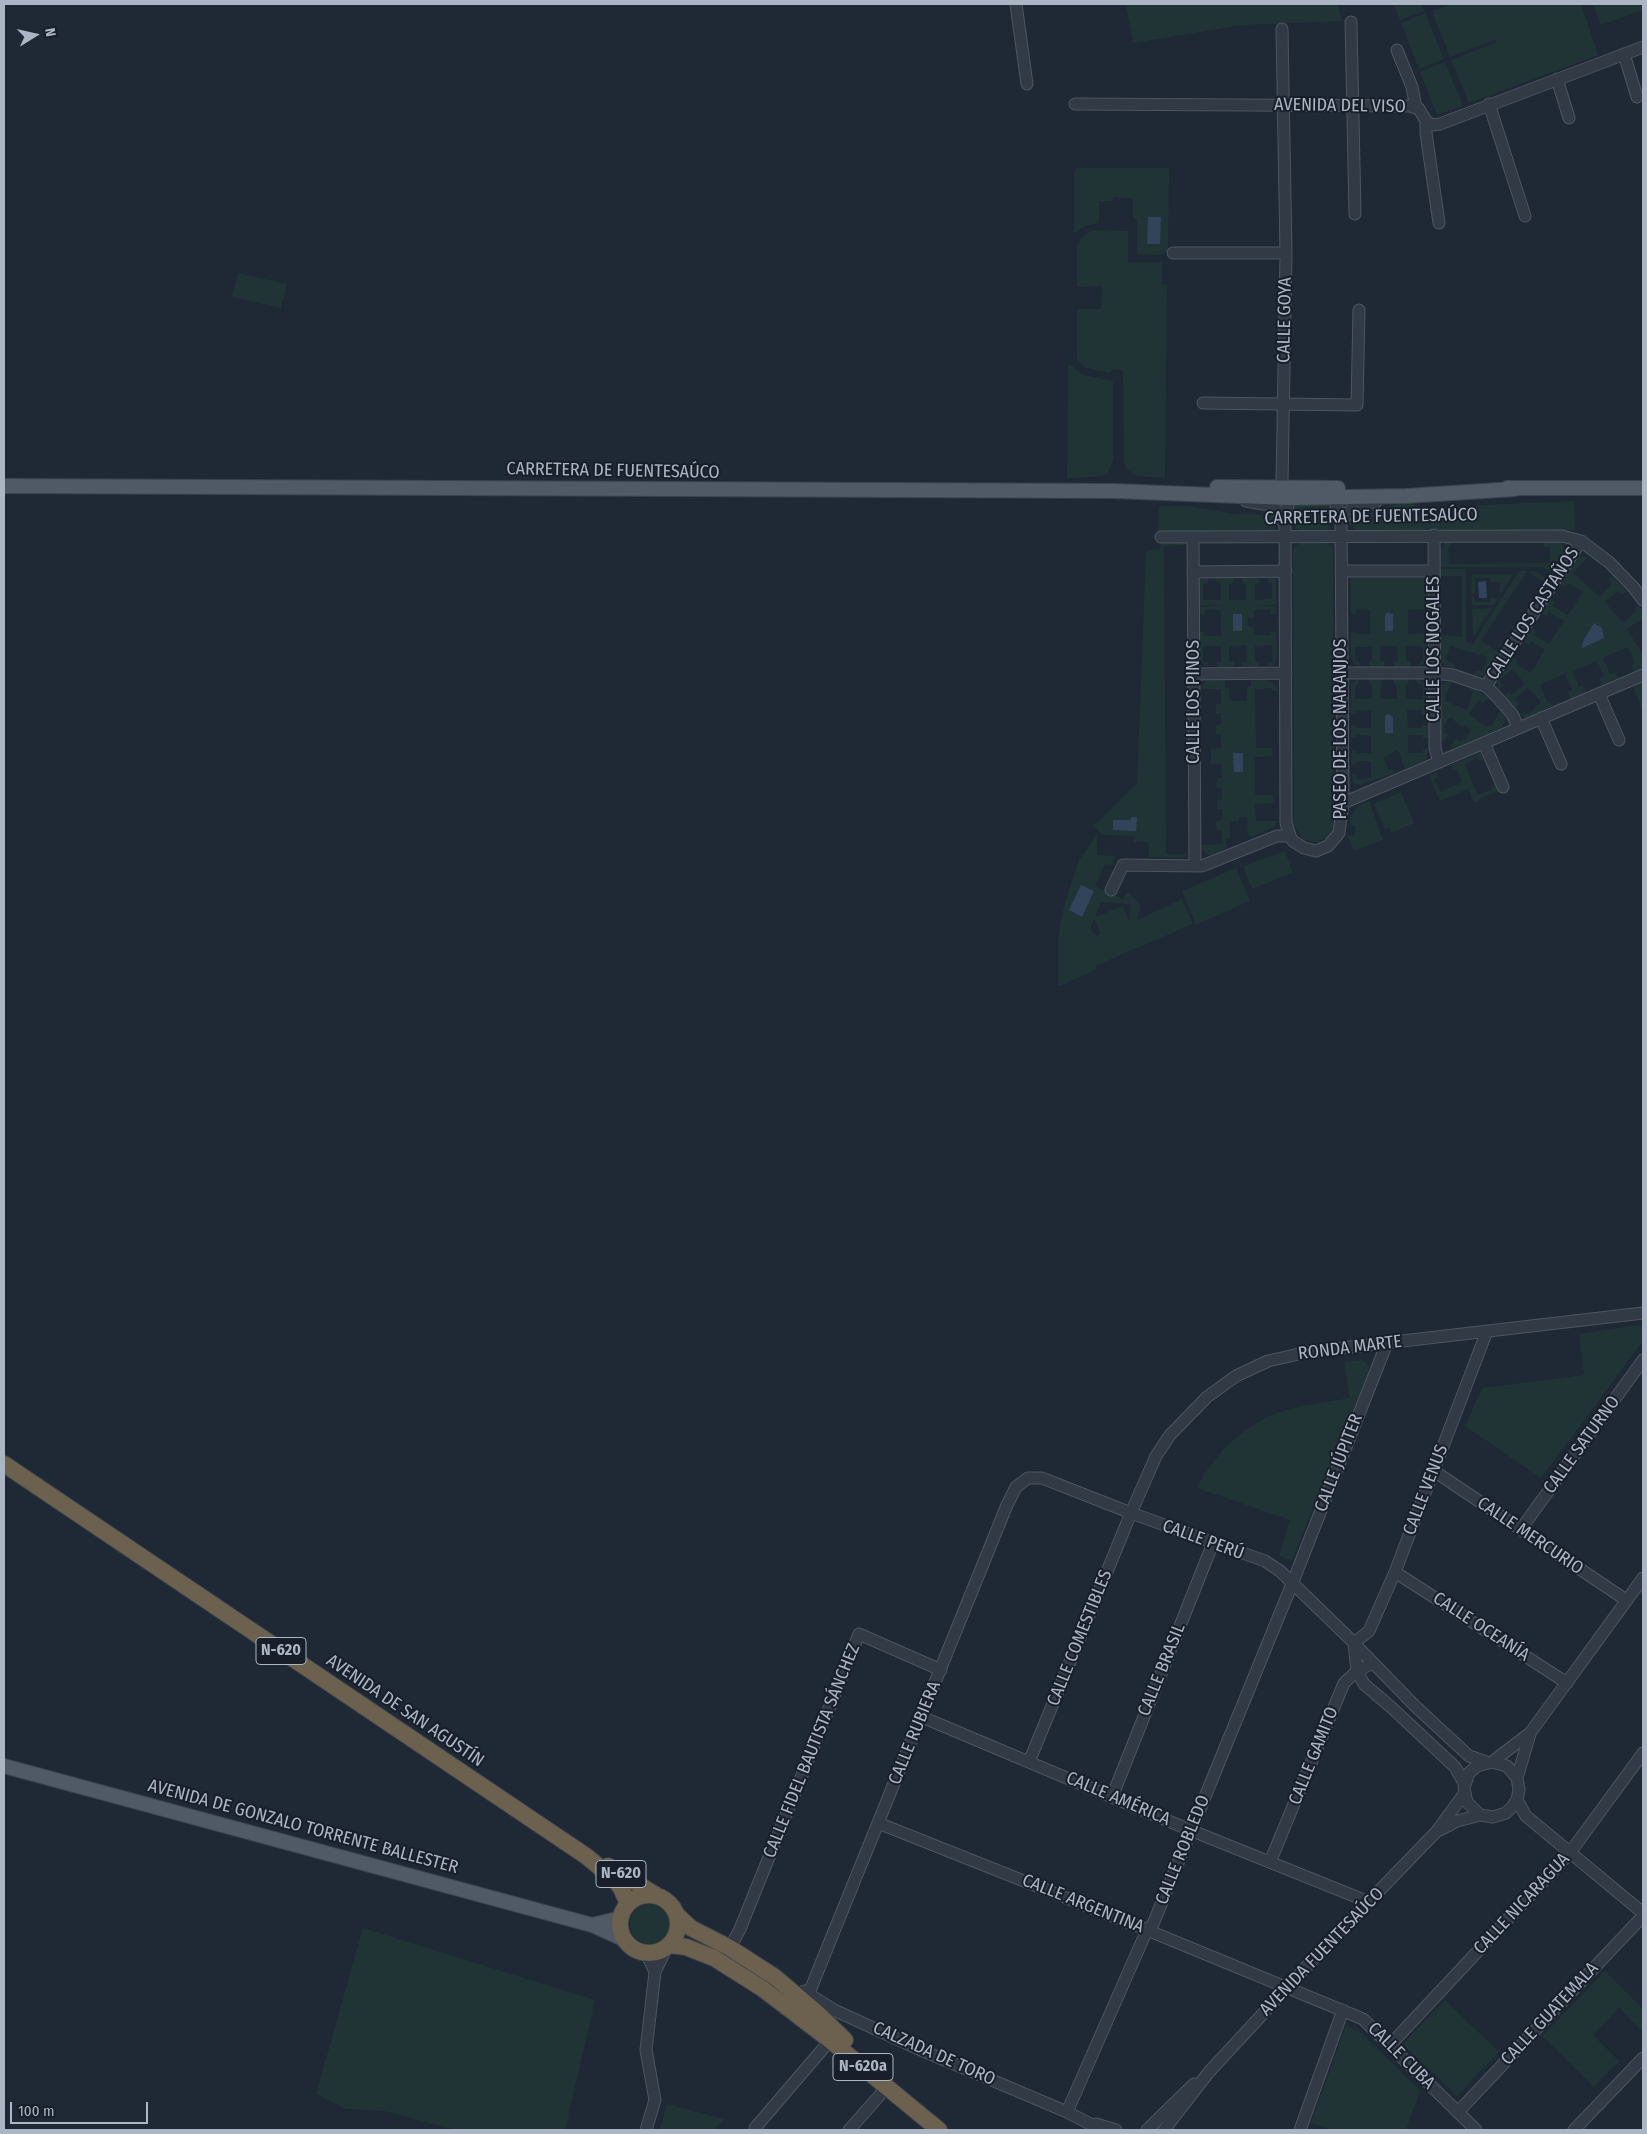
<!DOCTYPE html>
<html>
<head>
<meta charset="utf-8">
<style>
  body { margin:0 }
  #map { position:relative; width:1647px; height:2134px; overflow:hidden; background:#1f2835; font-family:"Fira Sans Condensed",sans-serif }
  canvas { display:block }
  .frame { position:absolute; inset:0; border:5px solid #abb5c3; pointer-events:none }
  .north { position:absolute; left:10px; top:10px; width:50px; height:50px; -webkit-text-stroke:4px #181f2a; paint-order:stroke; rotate:80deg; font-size:14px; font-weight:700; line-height:20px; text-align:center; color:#abb5c3 }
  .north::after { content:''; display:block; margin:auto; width:18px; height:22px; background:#abb5c3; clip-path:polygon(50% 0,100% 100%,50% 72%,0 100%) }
  .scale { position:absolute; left:10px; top:2102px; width:138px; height:22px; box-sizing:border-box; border:2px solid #abb5c3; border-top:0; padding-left:6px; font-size:15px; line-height:18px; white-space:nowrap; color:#abb5c3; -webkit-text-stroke:4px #181f2a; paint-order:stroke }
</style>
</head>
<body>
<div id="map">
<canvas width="1647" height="2134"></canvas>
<div class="frame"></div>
<div class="north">N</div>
<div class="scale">100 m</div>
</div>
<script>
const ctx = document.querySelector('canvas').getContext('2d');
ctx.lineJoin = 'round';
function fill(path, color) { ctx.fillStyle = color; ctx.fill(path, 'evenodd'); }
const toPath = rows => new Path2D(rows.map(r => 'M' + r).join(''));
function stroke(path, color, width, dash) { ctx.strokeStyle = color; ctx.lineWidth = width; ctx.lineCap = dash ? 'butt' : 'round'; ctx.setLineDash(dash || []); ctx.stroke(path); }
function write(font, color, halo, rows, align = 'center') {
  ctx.font = font + ' "Fira Sans Condensed",sans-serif'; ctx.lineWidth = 4; ctx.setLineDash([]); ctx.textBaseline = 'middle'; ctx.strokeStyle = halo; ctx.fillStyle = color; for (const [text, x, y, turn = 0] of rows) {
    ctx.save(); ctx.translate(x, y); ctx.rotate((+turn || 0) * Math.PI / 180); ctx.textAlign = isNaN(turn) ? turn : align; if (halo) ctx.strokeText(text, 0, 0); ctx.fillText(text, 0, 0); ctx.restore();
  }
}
fill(toPath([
  [1126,4,1338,4,1342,21,1243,25,1133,43],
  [1393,4,1422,4,1424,11,1400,20],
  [1451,4,1581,4,1598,55,1469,103,1451,60,1497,42,1496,39,1450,57,1432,11],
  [1593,4,1643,4,1643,10,1601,25],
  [1425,13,1444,59,1419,69,1401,23],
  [1445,62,1463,106,1437,115,1420,72],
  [1076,168,1169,168,1168,251,1160,255,1137,254,1137,219,1133,219,1133,199,1113,197,1113,201,1099,201,1099,223,1082,227,1077,233,1074,232,1074,174],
  [1096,230,1128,231,1128,262,1162,262,1162,284,1167,285,1165,478,1137,476,1126,469,1124,462,1123,370,1113,370,1109,373,1086,368,1077,359,1077,312,1080,309,1101,309,1102,286,1077,287,1077,245,1080,240,1088,232],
  [238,273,287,284,281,308,232,297],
  [1068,363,1083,375,1113,381,1113,460,1108,473,1102,476,1067,479],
  [1412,501,1416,508,1574,501,1575,530,1358,532,1349,524,1353,514,1362,508,1382,508],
  [1332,503,1334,517,1329,530,1300,532,1292,524,1292,504],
  [1159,506,1189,506,1234,514,1275,515,1278,522,1274,531,1269,532,1158,532],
  [1450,540,1450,547,1448,547,1449,564,1550,563,1550,547,1544,547,1544,541,1560,541,1564,547,1564,555,1553,574,1543,567,1440,567,1440,549,1444,543],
  [1161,542,1184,542,1185,545,1164,546,1166,854,1186,854,1185,857,1180,858,1149,857,1149,842,1134,842,1134,836,1103,835,1094,826,1137,783,1146,551,1160,549],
  [1326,542,1331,546,1333,551,1334,825,1331,834,1326,838,1315,842,1303,839,1294,825,1293,551,1295,546,1301,543],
  [1582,556,1588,557,1573,573,1600,597,1612,584,1608,580,1612,576,1626,591,1622,595,1618,591,1605,602,1623,623,1636,611,1634,608,1638,605,1643,611,1643,621,1642,619,1627,629,1643,655,1643,668,1634,672,1631,665,1635,663,1628,647,1603,658,1610,674,1615,672,1618,678,1602,685,1599,679,1604,676,1597,661,1572,671,1579,687,1583,686,1586,692,1571,699,1568,692,1572,690,1565,674,1540,685,1547,701,1549,701,1552,706,1530,717,1525,717,1520,715,1524,711,1528,714,1541,702,1528,688,1515,699,1519,704,1515,708,1504,696,1509,692,1512,695,1525,684,1513,669,1499,680,1503,685,1498,689,1498,680,1513,657,1518,660,1516,664,1531,673,1545,650,1531,641,1528,645,1522,642,1532,628,1537,631,1534,635,1549,644,1564,621,1549,612,1546,616,1541,613,1550,599,1555,602,1553,606,1568,615,1583,592,1569,583,1565,587,1560,584,1578,557],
  [1440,569,1466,569,1466,642,1473,644,1519,571,1536,571,1548,580,1545,583,1527,571,1481,641,1500,653,1487,673,1483,676,1474,675,1475,671,1483,671,1487,657,1450,646,1446,660,1455,665,1454,669,1445,666,1442,662,1440,635,1462,637,1462,576,1440,576],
  [1472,574,1513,574,1500,596,1498,593,1500,593,1500,582,1490,582,1490,578,1475,578,1475,594,1471,594],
  [1208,578,1208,583,1203,584,1203,600,1221,600,1221,583,1216,583,1216,578,1233,578,1233,583,1229,584,1229,600,1246,600,1246,584,1242,583,1242,578,1259,578,1259,583,1255,584,1255,600,1272,599,1272,583,1267,583,1268,578,1276,578,1276,605,1248,606,1276,606,1276,615,1271,614,1271,610,1254,610,1254,618,1248,618,1248,626,1254,627,1254,635,1271,635,1271,632,1276,632,1277,656,1274,665,1268,667,1268,662,1273,662,1272,645,1255,646,1255,662,1259,662,1259,667,1242,668,1242,662,1247,662,1246,645,1229,646,1229,662,1234,662,1234,667,1217,668,1217,662,1221,662,1221,646,1203,646,1203,662,1208,662,1209,667,1202,663,1200,658,1199,632,1204,632,1205,636,1221,636,1221,610,1205,610,1204,615,1199,614,1199,607,1226,605,1199,605,1199,579],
  [1350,578,1427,578,1427,609,1408,610,1408,634,1427,633,1427,658,1425,663,1419,666,1420,661,1423,661,1423,646,1406,646,1406,661,1411,661,1411,667,1394,667,1394,661,1398,661,1397,646,1381,646,1380,661,1385,661,1384,667,1369,667,1369,661,1372,661,1372,647,1355,647,1355,661,1359,661,1359,666,1354,664,1351,656,1351,632,1356,632,1356,634,1370,634,1370,610,1356,609,1356,614,1351,614],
  [1471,597,1475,597,1475,602,1490,602,1490,598,1498,598,1494,605,1472,605],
  [1492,608,1474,636,1473,636,1472,609],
  [1358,679,1358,685,1355,685,1355,699,1372,699,1372,685,1370,685,1369,679,1382,679,1380,699,1397,699,1397,685,1394,684,1394,679,1408,679,1409,684,1406,685,1406,699,1423,699,1423,684,1418,684,1417,679,1420,679,1427,688,1428,705,1428,714,1422,714,1422,710,1407,710,1408,728,1422,728,1422,725,1428,725,1428,738,1423,738,1422,735,1408,735,1408,753,1423,753,1423,749,1428,749,1426,760,1405,769,1398,750,1383,757,1389,770,1392,769,1394,773,1360,785,1353,783,1352,775,1356,775,1357,779,1371,778,1371,761,1357,761,1356,764,1351,764,1352,751,1356,751,1356,753,1371,753,1371,736,1356,735,1356,738,1351,738,1351,725,1356,725,1356,728,1371,728,1371,711,1356,710,1356,713,1351,713,1351,684],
  [1225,680,1225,688,1229,688,1230,701,1247,701,1247,687,1251,687,1251,680,1267,680,1272,682,1277,688,1277,691,1272,691,1272,688,1255,689,1256,748,1272,748,1273,756,1255,757,1255,795,1273,795,1273,803,1255,804,1256,821,1277,821,1275,826,1252,837,1252,835,1248,835,1247,817,1239,817,1239,821,1230,821,1230,838,1226,838,1226,848,1212,855,1208,855,1200,848,1201,845,1222,844,1222,830,1217,830,1216,826,1216,821,1222,820,1222,809,1217,809,1217,800,1222,799,1222,788,1217,788,1216,783,1217,778,1222,778,1221,764,1211,764,1211,749,1221,748,1221,734,1216,734,1216,725,1221,724,1221,713,1216,713,1216,704,1221,703,1221,689,1199,689,1206,681],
  [1453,680,1445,697,1447,698,1445,701,1467,710,1474,688,1488,698,1483,703,1479,700,1469,714,1486,727,1489,725,1491,726,1501,710,1505,717,1505,722,1501,728,1462,745,1450,748,1455,739,1460,742,1463,739,1465,740,1471,730,1464,726,1463,728,1450,717,1443,727,1445,728,1443,732,1448,735,1442,744,1440,689,1443,684],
  [1643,682,1643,711,1633,686],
  [1481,753,1483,759,1479,761,1477,758,1465,764,1478,795,1491,790,1490,787,1495,785,1498,791,1474,802,1468,789,1440,801,1429,775,1436,773,1438,777,1434,779,1440,792,1462,782,1457,769,1453,770,1451,765],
  [1401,792,1414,823,1392,833,1389,828,1385,829,1374,804],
  [1369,801,1383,840,1354,851,1347,835,1354,836,1356,826,1350,824,1350,817,1358,806],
  [1097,835,1097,855,1116,856,1111,866,1105,864,1095,886,1123,899,1126,892,1135,898,1141,906,1137,920,1182,899,1193,924,1095,966,1096,969,1058,987,1058,938,1064,906,1079,860],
  [1101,902,1131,904,1129,922,1123,906,1095,917],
  [1094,919,1101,934,1096,936,1090,929],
  [1285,851,1293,873,1252,889,1243,866],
  [1236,868,1250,901,1196,925,1182,891],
  [1638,1325,1643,1328,1643,1341,1541,1478,1465,1426,1482,1388,1584,1375,1579,1334],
  [1360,1360,1365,1361,1369,1366,1368,1374,1292,1560,1279,1556,1290,1520,1197,1488,1205,1473,1224,1448,1245,1430,1269,1416,1296,1407,1350,1398,1344,1362],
  '630 1924a20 20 0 1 1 40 0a20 20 0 1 1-40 0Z',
  [363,1928,595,2000,565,2130,457,2130,384,2111,346,2109,316,2094],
  [1605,1971,1643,2009,1643,2032,1619,2008,1593,2035,1619,2061,1594,2087,1542,2036],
  [1445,2000,1499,2052,1457,2096,1403,2044],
  [1346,2025,1360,2032,1420,2090,1406,2130,1333,2130,1311,2123],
  [667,2104,724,2119,713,2130,660,2130]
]), '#203436');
fill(toPath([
  [1148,217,1161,217,1160,244,1147,244],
  [1486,581,1487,598,1479,598,1478,582],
  [1388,612,1393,615,1393,631,1385,631,1385,615],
  [1233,614,1242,614,1242,631,1233,631],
  [1594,623,1602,628,1604,638,1582,648,1583,641],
  [1388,714,1393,717,1393,733,1385,733,1385,716],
  [1233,753,1243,753,1243,772,1234,772],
  [1131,817,1137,817,1136,831,1113,830,1113,820,1131,820],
  [1081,885,1094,891,1082,917,1069,910]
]), '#32445c');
const minor = toPath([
  [1016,4,1027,84],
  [1351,22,1355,214],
  [1282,29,1286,253,1282,483,1289,498,1285,526,1286,823,1290,836,1293,841,1304,848,1316,851,1328,846,1339,833,1343,803,1341,522,1334,497,1331,492],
  [1397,50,1412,87,1416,107],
  [1624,54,1637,97],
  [1557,79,1569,118],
  [1075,104,1410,106,1419,109,1426,121,1432,125,1440,124,1643,47],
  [1489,104,1525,216],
  [1426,121,1426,133,1439,223],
  [1173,253,1286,253],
  [1203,403,1357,405,1359,310],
  [1246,501,1268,505,1278,511,1285,526],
  [1341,522,1351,509,1363,503,1376,502],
  [1434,535,1435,748,1439,762],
  [1161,537,1562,536,1581,541,1610,563,1634,588,1643,600],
  [1193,537,1195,866],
  [1341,571,1434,571],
  [1193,572,1286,571],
  [1342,673,1434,673,1453,675,1476,683,1486,686,1497,697,1512,714,1519,728],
  [1194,674,1286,673],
  [1486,686,1581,541],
  [1599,694,1619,740],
  [1541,718,1561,764],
  [1484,743,1503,787],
  [1343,803,1643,675],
  [1111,890,1123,865,1202,866,1277,836,1290,836],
  [1434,1471,1626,1600],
  [1521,1529,1643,1360],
  [1395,1572,1567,1683],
  [1354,1643,1369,1631,1395,1572,1487,1331],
  [1354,1643,1357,1671,1364,1684,1392,1708,1455,1767,1464,1783],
  [922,1717,1190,1830,1369,1902],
  [1029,1762,1131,1513,1156,1456,1170,1435,1207,1397,1236,1376,1268,1361,1308,1352,1643,1313],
  [1492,1762,1507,1766,1517,1778,1519,1789,1517,1800,1512,1807,1506,1813,1493,1817,1480,1815,1467,1802,1464,1788,1469,1773,1477,1766,1492,1762,1530,1733,1643,1578],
  [1517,1778,1530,1734],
  [1112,1797,1213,1543],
  [1517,1800,1526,1816,1643,1913],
  [878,1823,1147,1930,1363,2019,1476,2130],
  [1440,1830,1457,1821,1480,1815],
  [1270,1862,1344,1683,1357,1671,1373,1663],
  [730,1948,740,1929,859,1634,941,1670],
  [646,1953,655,1972,666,1949],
  [804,1991,834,2010,921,2050,1067,2112,1102,2130],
  [809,1993,1007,1505,1016,1487,1028,1478,1042,1478,1131,1513,1265,1561,1280,1571,1348,1637,1415,1706,1469,1756,1486,1762],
  [1390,2045,1569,1854,1643,1753],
  [1067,2112,1147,1930,1153,1924,1292,1584,1387,1343],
  [1458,2112,1643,1916],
  [1096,2124,1116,2130],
  [755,2128,827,2044],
  [646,2130,655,2100,646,2050,655,1972],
  [849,2130,880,2095],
  [1147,2130,1194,2084],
  [1164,2130,1209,2072,1321,1951,1436,1832,1464,1794],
  [1300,2130,1343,2010],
  [1574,2130,1643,2058]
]);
const major = toPath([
  [4,486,1114,491,1289,498,1406,496,1515,489],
  [1217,487,1338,488],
  [1507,488,1643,488],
  [4,1766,592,1925,625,1940],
  [592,1925,621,1918]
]);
const highway = toPath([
  [4,1464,586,1856,615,1880,621,1888,628,1904],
  [608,1866,656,1895],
  '620 1924a29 29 0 1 1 58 0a29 29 0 1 1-58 0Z',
  [678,1916,691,1928,730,1948,775,1977,815,2011,845,2040],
  [670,1945,686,1947,714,1958,763,1989,831,2041,939,2130]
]);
stroke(minor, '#4d5561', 13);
stroke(major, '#3b434f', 16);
stroke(highway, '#3a424d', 18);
stroke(minor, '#323a46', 11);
stroke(major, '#505966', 14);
stroke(highway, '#6c604f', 16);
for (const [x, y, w] of [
  [281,1651,50],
  [621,1874,50],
  [863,2067,60]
]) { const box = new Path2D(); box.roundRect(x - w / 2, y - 13.5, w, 27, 4); ctx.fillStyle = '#181f2a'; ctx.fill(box); stroke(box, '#abb5c3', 1); }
write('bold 16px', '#abb5c3', null, [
  ["N-620",281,1651],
  ["N-620",621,1874],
  ["N-620a",863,2067]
]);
write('18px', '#abb5c3', '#181f2a', [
  ["AVENIDA DEL VISO",1340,106,1],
  ["CALLE GOYA",1285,320,-89],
  ["CARRETERA DE FUENTESAÚCO",613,471,1],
  ["CARRETERA DE FUENTESAÚCO",1371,517,-1],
  ["CALLE LOS CASTAÑOS",1533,614,-57],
  ["CALLE LOS NOGALES",1434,649,-90],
  ["CALLE LOS PINOS",1194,702,-90],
  ["PASEO DE LOS NARANJOS",1341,729,-90],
  ["RONDA MARTE",1350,1348,-7],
  ["CALLE SATURNO",1582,1445,-54],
  ["CALLE JÚPITER",1339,1463,-69],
  ["CALLE VENUS",1426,1490,-69],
  ["CALLE MERCURIO",1530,1536,34],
  ["CALLE PERÚ",1203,1540,20],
  ["CALLE OCEANÍA",1481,1627,33],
  ["CALLE COMESTIBLES",1080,1638,-68],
  ["CALLE BRASIL",1162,1670,-68],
  ["AVENIDA DE SAN AGUSTÍN",405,1711,34],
  ["CALLE RUBIERA",915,1733,-68],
  ["CALLE FIDEL BAUTISTA SÁNCHEZ",812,1751,-68],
  ["CALLE GAMITO",1314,1756,-68],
  ["CALLE AMÉRICA",1118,1799,23],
  ["AVENIDA DE GONZALO TORRENTE BALLESTER",303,1827,15],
  ["CALLE ROBLEDO",1183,1850,-68],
  ["CALLE ARGENTINA",1083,1904,22],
  ["CALLE NICARAGUA",1522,1904,-47],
  ["AVENIDA FUENTESAÚCO",1322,1952,-46],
  ["CALLE GUATEMALA",1550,2014,-47],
  ["CALZADA DE TORO",934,2054,24],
  ["CALLE CUBA",1401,2056,45]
]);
</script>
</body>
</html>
